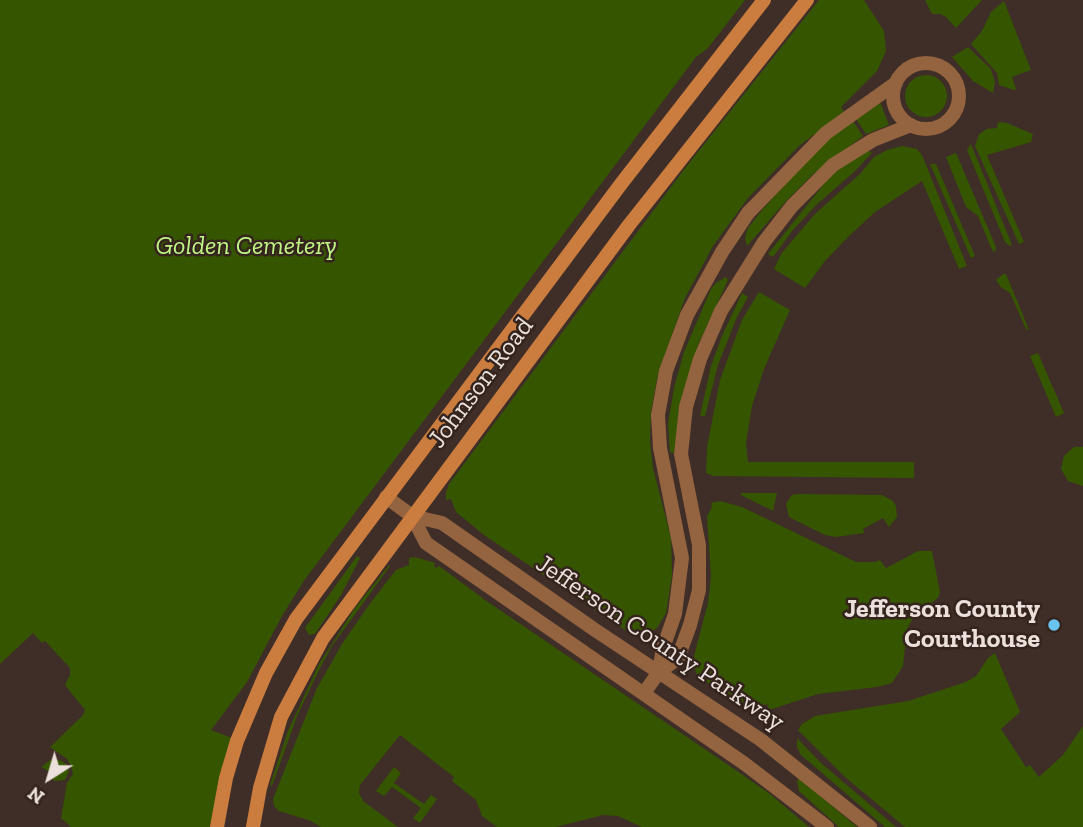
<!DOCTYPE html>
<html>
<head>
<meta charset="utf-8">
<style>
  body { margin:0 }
  #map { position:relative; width:1083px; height:827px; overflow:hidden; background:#3f2e27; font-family:"Zilla Slab",serif }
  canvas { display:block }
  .north { position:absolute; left:14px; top:743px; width:70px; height:70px; -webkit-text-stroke:5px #34241d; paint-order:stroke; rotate:217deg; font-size:19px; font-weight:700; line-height:28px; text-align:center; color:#ebe0db }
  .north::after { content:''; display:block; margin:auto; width:24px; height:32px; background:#ebe0db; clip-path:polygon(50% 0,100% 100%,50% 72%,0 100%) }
</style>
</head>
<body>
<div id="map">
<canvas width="1083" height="827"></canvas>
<div class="north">N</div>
</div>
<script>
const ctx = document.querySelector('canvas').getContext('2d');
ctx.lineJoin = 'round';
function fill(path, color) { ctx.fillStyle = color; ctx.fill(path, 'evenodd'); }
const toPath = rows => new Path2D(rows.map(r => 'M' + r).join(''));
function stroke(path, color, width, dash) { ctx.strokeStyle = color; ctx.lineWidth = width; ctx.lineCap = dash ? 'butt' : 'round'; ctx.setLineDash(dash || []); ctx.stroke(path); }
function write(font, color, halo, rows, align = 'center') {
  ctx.font = font + ' "Zilla Slab",serif'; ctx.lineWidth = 5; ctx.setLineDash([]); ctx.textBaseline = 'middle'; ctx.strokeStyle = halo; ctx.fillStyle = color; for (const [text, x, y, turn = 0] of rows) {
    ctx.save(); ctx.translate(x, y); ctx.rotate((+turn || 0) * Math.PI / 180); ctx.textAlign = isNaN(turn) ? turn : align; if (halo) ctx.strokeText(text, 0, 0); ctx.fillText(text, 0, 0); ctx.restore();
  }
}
fill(toPath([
  [0,0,745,0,708,48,696,57,303,582,282,616,247,682,211,730,232,738,210,827,71,827,61,818,67,783,73,774,71,766,67,759,50,747,83,715,85,710,65,685,70,675,70,668,45,641,42,643,33,633,0,664],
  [819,0,864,0,884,31,886,51,877,71,841,107,844,112,799,146,748,198,713,246,685,298,658,374,651,412,650,441,653,468,671,538,672,576,666,613,657,628,647,635,644,629,637,632,625,630,484,535,456,512,451,499,446,500,446,493,449,484,686,167],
  [925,0,982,0,956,28,946,17,940,14,932,14],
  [1004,1,1031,70,1012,77,1016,89,1014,90,999,85,997,73,971,44,982,31,991,12],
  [968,47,991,69,995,82,993,93,973,81,952,57],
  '905 96a21 21 0 1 1 42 0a21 21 0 1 1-42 0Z',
  [880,102,889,125,866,134,856,119],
  [853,121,863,136,812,175,787,200,747,246,745,238,748,228,762,210,826,139],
  [998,122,1007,123,1033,134,1031,142,987,155,1024,242,1019,244,975,146,979,134,987,129,997,128],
  [971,144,1012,245,1010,246,1005,242,967,150],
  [902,146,917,149,922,155,967,266,959,269,922,181,875,212,848,237,825,261,805,288,774,269,781,254,815,214,861,173,874,157,887,150],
  [868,150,872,153,854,172,816,205,793,230,773,257,768,254,832,174,841,166],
  [956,153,996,247,995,252,992,250,978,216,966,207,946,157],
  [930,164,936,164,975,256,971,258],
  [1003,274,1006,274,1029,330,1026,329,1010,293,1001,287,996,280],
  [726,277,728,280,698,345,684,395,674,454,670,452,668,424,674,388,684,352,711,289,716,283],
  [759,292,790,310,764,369,752,406,746,443,748,462,914,462,914,478,713,476,706,473,707,447,720,380,742,320],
  [742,293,748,297,737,317,718,365,705,416,700,416,711,366,722,336],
  [1038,353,1064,413,1056,417,1030,356],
  [1074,447,1083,447,1083,486,1068,481,1061,469,1064,456],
  [741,493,777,493,773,511,741,495],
  [797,494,882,495,893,501,896,506,897,517,889,527,883,518,863,529,864,533,836,537,825,535,789,517,786,504,792,495],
  [720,501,742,507,856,562,875,562,880,560,886,568,918,551,932,551,940,592,938,598,914,616,907,629,903,666,892,683,877,687,818,694,769,710,767,704,753,709,743,707,698,676,694,668,694,656,708,603,711,576,707,516,712,507,711,503],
  [357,556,360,558,341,595,315,634,309,635,305,628],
  [415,557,435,563,434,566,436,568,439,566,488,602,740,773,770,794,809,827,642,827,618,816,603,815,556,827,497,827,482,816,476,800,452,781,454,777,400,735,360,785,359,793,363,801,398,827,321,827,311,821,279,811,274,806,273,799,317,688,342,644,371,602,396,570,409,565,409,558],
  [389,565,390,566,332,646,320,668,297,716,272,786,270,785,288,731,319,664,355,608],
  [995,653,1020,712,1001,729,1026,767,1030,765,1039,777,1063,755,1083,726,1083,827,905,827,845,777,798,730,802,724,815,716,908,701,966,682,976,676,988,658],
  [797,738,821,763,896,827,885,827,814,766,801,755,797,747],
  [52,759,62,761,67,765,69,771,65,780,54,781,49,771,41,767],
  [394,767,401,773,394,783,424,804,431,795,437,799,420,823,413,818,421,808,392,787,384,796,376,791],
  [799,778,801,780,857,827,839,827,799,791,797,781]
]), '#365500');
stroke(toPath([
  '893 96a33 33 0 1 1 66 0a33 33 0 1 1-66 0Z',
  [659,672,663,648,675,614,682,558,660,448,658,415,666,371,687,315,722,252,748,213,826,133,896,83],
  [644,693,659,672,678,658,690,625,699,590,699,545,681,454,686,407,700,359,721,311,764,242,792,206,833,165,873,140,911,125]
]), '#94633f', 14);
stroke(toPath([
  [386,497,412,516,442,523,595,630,761,740,870,827],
  [412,516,426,543,745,764,827,827]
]), '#94633f', 14);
stroke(toPath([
  [217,827,226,778,237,741,266,673,296,619,621,184,764,0],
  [253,827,260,788,281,717,323,638,629,225,807,0]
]), '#cb7c3f', 14);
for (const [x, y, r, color] of [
  [1054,625,7,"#6bc3f2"]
]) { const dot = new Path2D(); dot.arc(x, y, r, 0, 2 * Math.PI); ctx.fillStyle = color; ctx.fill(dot); stroke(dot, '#34241d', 2.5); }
write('italic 26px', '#bff584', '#34241d', [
  ["Golden Cemetery",246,247]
]);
write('26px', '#ebe0db', '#34241d', [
  ["Johnson Road",481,383,-53],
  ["Jefferson County Parkway",660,643,34]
]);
write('bold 26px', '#ebe0db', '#34241d', [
  ["Jefferson County",1040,610],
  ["Courthouse",1040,640]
], 'right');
</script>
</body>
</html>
